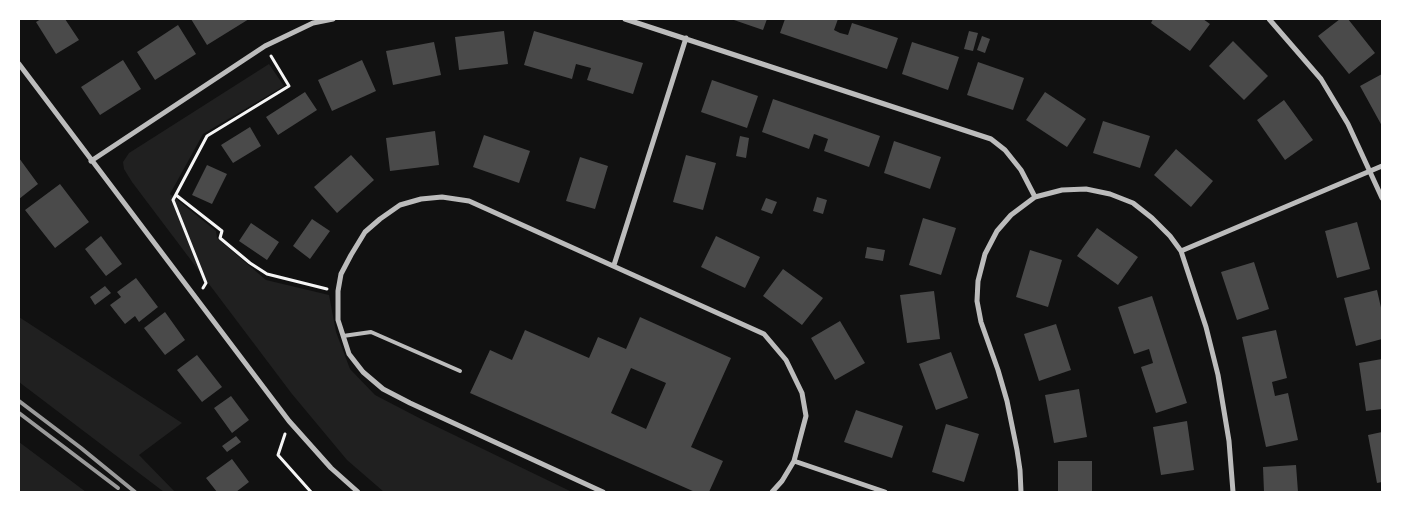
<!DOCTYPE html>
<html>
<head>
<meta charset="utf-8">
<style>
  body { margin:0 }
  #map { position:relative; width:1401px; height:511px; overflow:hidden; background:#111; font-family:"Titillium Web",sans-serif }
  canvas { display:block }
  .frame { position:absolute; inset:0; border:20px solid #fff; pointer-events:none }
</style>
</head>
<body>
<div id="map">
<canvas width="1401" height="511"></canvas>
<div class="frame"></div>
</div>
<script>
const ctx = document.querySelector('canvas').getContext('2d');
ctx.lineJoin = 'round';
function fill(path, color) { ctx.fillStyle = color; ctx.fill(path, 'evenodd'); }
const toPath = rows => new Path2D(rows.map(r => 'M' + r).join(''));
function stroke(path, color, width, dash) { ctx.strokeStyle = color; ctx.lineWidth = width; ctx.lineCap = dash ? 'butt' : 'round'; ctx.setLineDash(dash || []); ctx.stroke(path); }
fill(toPath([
  [269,64,284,86,203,134,170,194,216,231,217,238,266,280,329,295,336,332,350,369,375,395,423,420,572,492,384,492,347,460,292,394,132,182,124,169,123,162,129,153],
  [19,317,182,423,139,455,175,492,164,492,19,382],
  [19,442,86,492,19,492]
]), '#202020');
fill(toPath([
  [41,19,65,19,79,40,56,54,36,22],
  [191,19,249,19,207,45],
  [731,19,767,19,763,30],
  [785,19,838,19,834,30,840,33,848,35,852,23,898,38,887,69,780,33],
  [1153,19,1203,19,1210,24,1190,51,1151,23],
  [1340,19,1348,19,1375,53,1349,74,1318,36],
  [178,25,196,54,155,80,137,52],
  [504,31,508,64,459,70,455,37],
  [534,31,643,63,633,94,587,80,591,68,576,64,572,79,524,65],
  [969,31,978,33,973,51,964,49],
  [982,36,990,39,985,53,977,50],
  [1233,41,1268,76,1244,100,1209,66],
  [434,42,441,75,393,85,386,51],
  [912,42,959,57,948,90,902,74],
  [123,60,141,89,100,115,81,87],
  [362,60,376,91,332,111,318,80],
  [978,62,1024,78,1013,110,967,95],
  [1382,74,1382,126,1360,86],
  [712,80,758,96,747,128,701,112],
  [305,92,317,110,278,135,266,117],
  [1045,92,1086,119,1067,147,1026,120],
  [773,99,880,136,869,167,824,151,828,139,814,134,809,149,762,132],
  [1284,100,1313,140,1285,160,1257,120],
  [1103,121,1150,136,1140,168,1093,153],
  [250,127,261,146,233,163,221,145],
  [435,131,439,165,390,171,386,138],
  [484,135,530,151,519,183,473,167],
  [740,136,749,138,746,158,736,156],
  [894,141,941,157,930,189,884,173],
  [1176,149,1213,181,1191,207,1154,175],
  [351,155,374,180,337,213,314,187],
  [686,155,716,163,703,210,673,202],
  [580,157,608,166,595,209,566,201],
  [19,158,38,184,19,199],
  [207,165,227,174,212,204,192,195],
  [60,184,89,222,55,248,25,210],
  [817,197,827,200,823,214,813,211],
  [766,198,777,202,772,214,761,210],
  [923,218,956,228,941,275,909,265],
  [312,219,330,231,310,259,293,246],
  [1357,222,1370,269,1337,278,1325,231],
  [251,223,279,242,267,260,239,241],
  [1097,228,1138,257,1118,285,1077,256],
  [101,236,122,264,106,276,85,249],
  [716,236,760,257,745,288,701,267],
  [867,247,885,250,883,261,865,258],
  [1030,250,1062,260,1048,307,1016,297],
  [1254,262,1269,309,1237,320,1221,272],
  [783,269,823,298,802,325,763,296],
  [136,278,158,307,139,322,135,316,125,324,110,305,121,297,117,292],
  [105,286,111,293,95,305,90,297],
  [1377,290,1382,312,1382,339,1356,346,1344,298],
  [934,291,940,339,907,343,900,295],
  [1152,296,1187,403,1156,413,1141,367,1153,363,1149,349,1134,354,1118,307],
  [165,312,185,340,165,355,144,328],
  [640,317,731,358,691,447,723,461,709,492,695,492,470,393,490,350,512,360,525,330,589,358,598,337,626,349],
  [631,368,666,383,646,429,611,413],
  [840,321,865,363,835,380,811,338],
  [1056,324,1071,370,1039,381,1024,334],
  [1276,330,1287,378,1272,382,1275,396,1288,393,1298,440,1266,447,1242,337],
  [951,352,968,398,936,410,919,364],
  [197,355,222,387,202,402,177,370],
  [1382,359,1382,409,1366,411,1359,363],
  [1079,389,1087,437,1054,443,1045,395],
  [231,396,249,420,232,433,214,408],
  [856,410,903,426,892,458,844,442],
  [1187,421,1194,470,1161,475,1153,427],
  [946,424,979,434,964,482,932,472],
  [1382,432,1382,482,1377,483,1368,435],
  [236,436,241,442,227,452,222,446],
  [232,459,249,482,236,492,217,492,206,478],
  [1058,461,1092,461,1092,492,1058,492],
  [1296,465,1298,492,1264,492,1263,467]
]), '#4a4a4a');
stroke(toPath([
  [176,195,222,231,220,238,250,263,267,274,327,289],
  [203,288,206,283,173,200,207,136,289,86,271,56],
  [285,434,278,455,311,492]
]), '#f5f5f5', 3);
stroke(toPath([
  [343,336,371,332,460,371]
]), '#bcbcbc', 4);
stroke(toPath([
  [625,19,991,139,1005,150,1021,170,1035,197,1062,190,1086,189,1110,194,1133,203,1152,218,1170,236,1181,251,1382,166],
  [1269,19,1321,79,1348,124,1382,198],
  [19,64,289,421,331,468,358,492],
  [91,161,265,46,313,23,333,19],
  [1181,251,1206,327,1218,375,1229,441,1233,492],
  [614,265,686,38],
  [794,461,885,492],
  [603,492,410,403,383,389,363,372,349,354,338,320,338,291,341,274,351,255,365,232,380,219,400,205,421,199,442,197,469,201,764,334,786,360,802,393,806,416,794,461,782,481,772,492],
  [1021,492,1020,470,1017,450,1007,401,998,370,981,322,977,301,978,281,985,254,997,231,1011,215,1035,197]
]), '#bcbcbc', 5);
stroke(toPath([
  [19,401,81,448,135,492],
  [19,413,118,488]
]), '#9a9a9a', 4);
</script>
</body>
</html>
